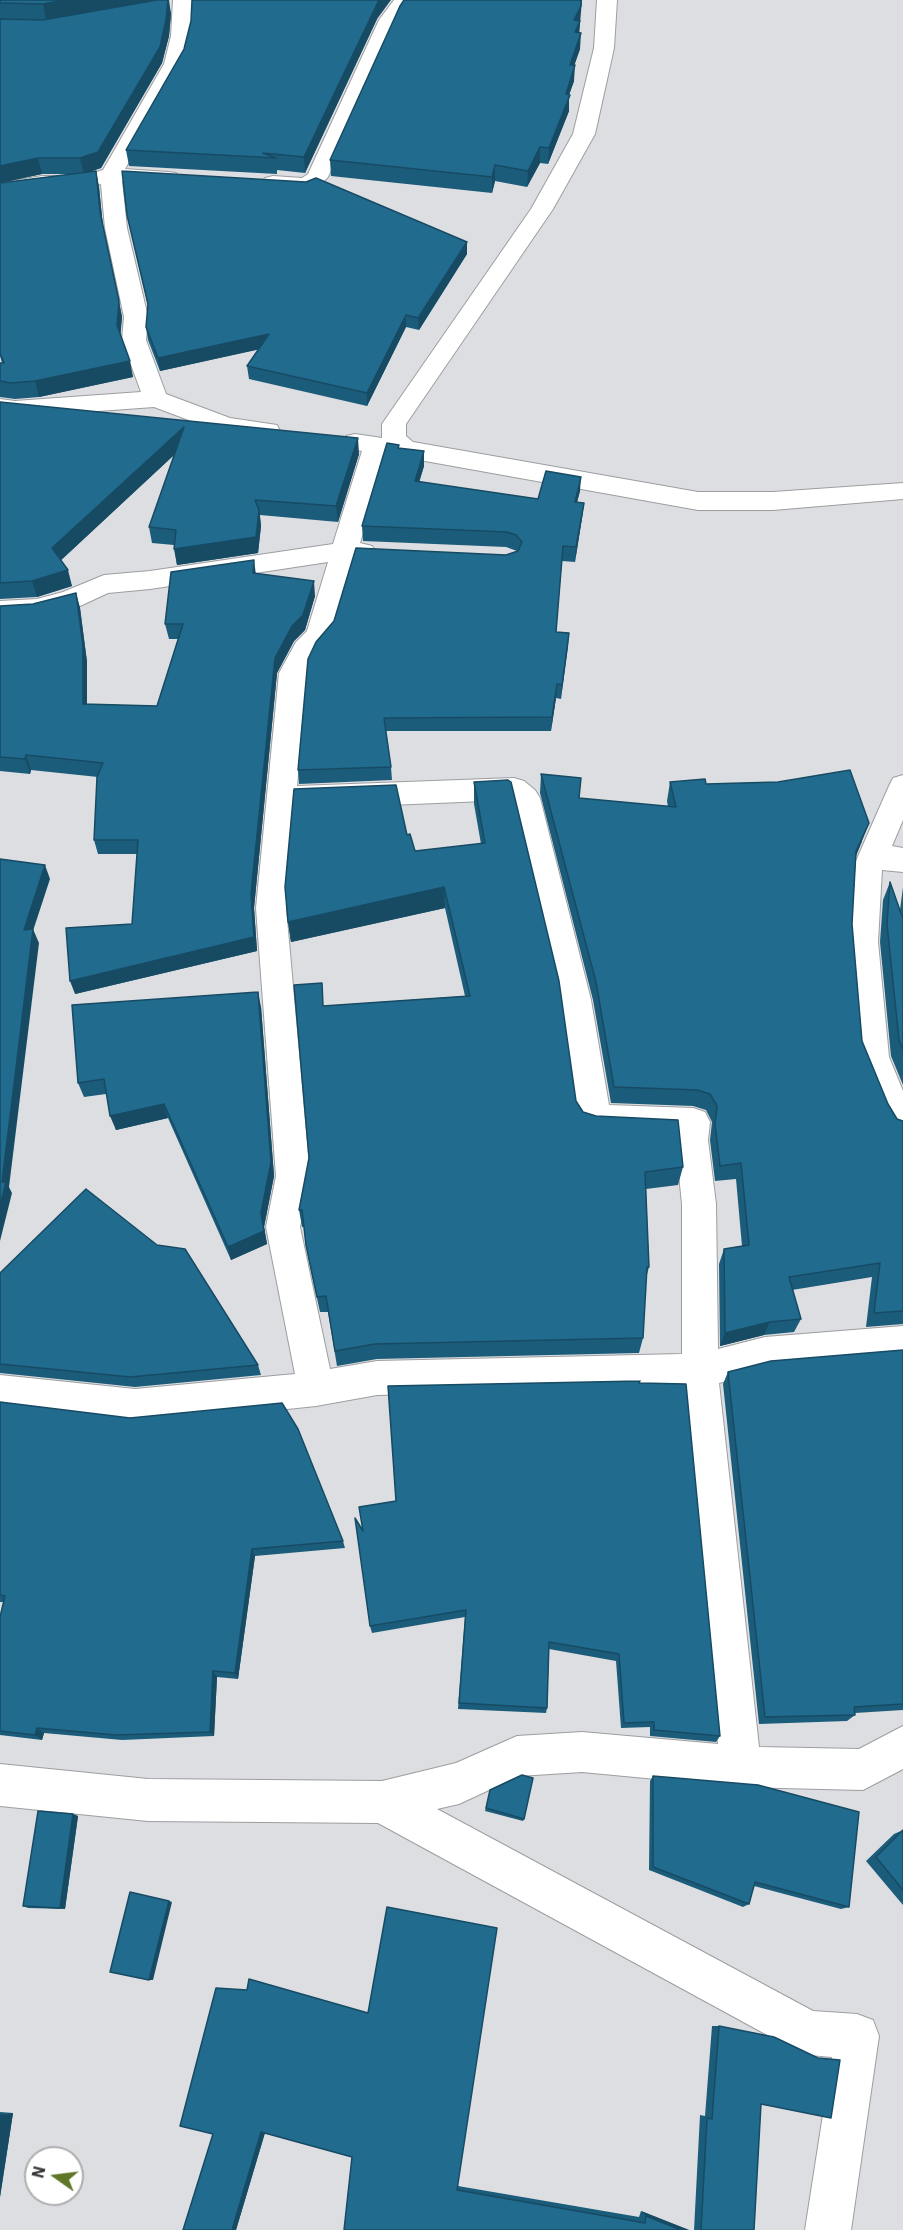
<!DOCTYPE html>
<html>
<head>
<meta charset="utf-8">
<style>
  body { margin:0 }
  #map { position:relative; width:903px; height:2230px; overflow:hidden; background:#dddee1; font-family:"IBM Plex Sans",sans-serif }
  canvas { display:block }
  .north { position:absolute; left:24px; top:2146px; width:60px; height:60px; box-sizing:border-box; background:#fff; border:2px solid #aeaeaf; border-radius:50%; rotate:284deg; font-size:16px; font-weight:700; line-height:24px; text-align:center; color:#343536 }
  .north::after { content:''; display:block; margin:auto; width:21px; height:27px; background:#607728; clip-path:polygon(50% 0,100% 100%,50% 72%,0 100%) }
</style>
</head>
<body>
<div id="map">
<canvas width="903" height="2230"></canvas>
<div class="north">N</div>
</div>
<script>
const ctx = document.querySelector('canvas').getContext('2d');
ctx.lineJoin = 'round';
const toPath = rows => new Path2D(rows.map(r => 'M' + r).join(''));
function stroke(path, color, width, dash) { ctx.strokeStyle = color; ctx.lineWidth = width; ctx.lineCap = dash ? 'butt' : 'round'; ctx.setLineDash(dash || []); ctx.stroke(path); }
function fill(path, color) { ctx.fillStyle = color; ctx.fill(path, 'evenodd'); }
const minor = toPath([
  [173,0,193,0,191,36,184,64,125,169,168,172,176,173,179,178,176,183,168,184,122,181,127,228,148,317,146,340,166,394,230,418,277,425,280,431,277,437,268,439,226,434,154,407,15,417,0,415,0,399,15,401,141,392,122,340,124,317,105,228,101,184,86,188,42,190,0,197,0,183,42,176,84,176,103,170,164,64,171,36,173,0],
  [394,0,414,0,398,21,328,177,315,190,307,192,265,188,262,183,265,178,273,176,302,178,308,174,379,20,394,0],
  [597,0,617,0,614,48,595,134,553,209,406,424,406,436,413,442,698,492,773,492,903,483,903,499,773,510,698,510,386,454,360,543,372,546,376,552,372,558,354,561,333,635,316,655,307,673,297,786,514,778,524,781,535,790,540,798,591,1000,609,1105,693,1108,705,1112,710,1122,708,1140,716,1204,718,1349,765,1337,903,1326,903,1360,765,1371,719,1383,759,1747,859,1749,903,1726,903,1769,863,1790,741,1787,582,1772,519,1776,459,1804,437,1809,813,2011,857,2014,873,2020,879,2036,851,2230,805,2230,832,2057,809,2055,793,2049,378,1823,148,1821,0,1806,0,1764,148,1779,382,1781,456,1763,517,1736,582,1732,718,1744,684,1388,377,1395,316,1406,135,1425,0,1409,0,1375,135,1389,295,1374,266,1227,276,1176,256,908,279,673,296,642,307,631,328,562,150,589,108,593,80,606,37,617,0,619,0,601,37,599,63,592,104,575,150,571,333,544,362,451,346,448,343,442,346,436,355,434,382,438,382,424,531,209,573,134,594,48,597,0],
  [508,800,512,803,559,1000,576,1118,581,1128,593,1132,622,1135,675,1136,682,1204,682,1354,377,1361,330,1369,300,1227,310,1176,286,908,295,809,508,800],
  [903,775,903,820,892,846,903,848,903,872,882,870,878,942,889,1057,903,1091,903,1138,891,1134,882,1119,857,1057,848,942,852,870,889,786,893,778,903,775]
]);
stroke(minor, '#9c9ea0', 2);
fill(minor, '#fff');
fill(toPath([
  [0,0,169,0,171,14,169,36,162,63,101,168,91,171,96,171,99,187,103,226,122,317,120,335,133,377,39,397,15,399,0,397,0,363,2,363,0,356,0,183,72,174,42,174,0,183,43,20,46,20,0,19],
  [377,19,305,173,277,170,277,174,129,166,126,150,184,49,191,21],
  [580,21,579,32,580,49,574,65,574,81,569,95,569,111,548,164,540,163,527,187,495,181,492,193,331,176,330,160],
  [127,215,467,242,467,254,419,330,406,327,367,406,249,379,247,366,259,349,160,371,148,340,146,327,148,306],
  [0,402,359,454,338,522,260,515,261,526,258,553,177,565,174,545,152,543,149,527,175,454,61,560,72,586,37,597,0,599],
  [399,448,424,451,424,466,419,482,538,499,580,491,577,502,584,503,582,518,575,562,562,561,556,632,569,633,561,699,556,698,551,731,386,731,391,767,392,780,299,784,298,770,506,555,517,551,506,547,363,541,362,526],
  [256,574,315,596,305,630,294,641,277,673,254,908,257,951,75,994,132,924,137,854,98,854,94,840,98,777,31,770,30,774,0,771,0,606,33,604,76,593,80,608,87,662,87,704,157,706,178,639,169,639,165,624],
  [541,774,579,798,668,807,667,801,670,782,706,784,862,841,856,856,852,924,862,1041,888,1104,897,1119,903,1121,903,1324,866,1327,872,1277,792,1290,801,1319,794,1332,764,1335,720,1346,719,1264,724,1249,742,1246,736,1179,715,1181,710,1140,712,1122,706,1110,693,1106,611,1103,593,1000,540,793],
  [474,782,576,1101,583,1112,683,1167,678,1185,646,1189,649,1267,646,1278,643,1338,639,1353,377,1359,337,1366,328,1312,320,1312,309,1261,304,1227,302,1227,299,1210,309,1158,324,1006,465,996,445,908,291,942,288,922,407,835,415,851,481,844,474,804],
  [890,882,900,910,903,887,903,1085,891,1056,880,942,883,900],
  [261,1007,274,1176,264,1227,267,1244,231,1260,168,1118,116,1130,106,1094,84,1097,78,1083],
  [0,1273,258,1365,261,1375,135,1387,0,1373],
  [903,1350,903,1710,855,1713,855,1715,847,1721,759,1724,723,1384,728,1372],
  [388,1386,720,1736,716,1742,650,1736,650,1727,621,1728,616,1661,549,1649,547,1708,546,1713,458,1709,465,1617,372,1633,370,1626,363,1531,396,1501],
  [0,1402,343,1541,345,1548,255,1556,238,1679,217,1677,214,1736,122,1740,44,1733,42,1740,0,1735,0,1617,4,1602,0,1602],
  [653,1776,849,1907,841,1909,754,1886,749,1904,743,1907,649,1870,650,1781],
  [490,1790,524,1819,523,1821,485,1811],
  [73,1814,78,1816,65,1909,28,1908,23,1906],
  [903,1830,903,1905,866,1861,894,1834],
  [216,1988,458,2186,639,2217,641,2211,689,2230,344,2230,352,2157,265,2133,236,2230,183,2230,213,2134],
  [712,2026,719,2026,761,2104,754,2230,694,2230,700,2115,705,2116],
  [0,2112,13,2113,0,2197]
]), '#1c5c7b');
fill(toPath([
  [65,0,157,0,46,20,43,4],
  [168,0,171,14,169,36,162,63,101,168,84,174,80,158],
  [379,0,391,0,377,19,305,173,304,157],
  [581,0,582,0,579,36,574,48,574,20],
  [581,33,580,49,569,81,570,65],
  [575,65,574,81,569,95,569,111,548,164,549,148],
  [540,147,540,163,527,187,528,171],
  [38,158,42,174,0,183,0,166],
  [495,165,495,181,492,193,492,177],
  [96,171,99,187,103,228,100,212],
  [467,242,467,254,419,330,418,318],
  [119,301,122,317,120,341,117,325],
  [406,315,406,327,367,406,367,393],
  [269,334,270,347,160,371,158,358],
  [130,361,133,377,39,397,35,381],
  [184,427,187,443,57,564,52,548],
  [358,438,359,454,338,522,336,506],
  [424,451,424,466,415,496,415,481],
  [581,477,580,491,573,517,575,502],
  [584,503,582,518,575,562,576,547],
  [259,510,261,526,258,553,177,565,174,549],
  [254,560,256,575,253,573],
  [68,570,72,586,37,597,32,581],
  [314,581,315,596,305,630,294,641,277,673,254,908,257,951,75,994,70,981,251,894,275,658],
  [76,593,80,608,87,662,87,719,83,704],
  [569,633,568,647,561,699,562,685],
  [557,684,556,698,551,731,552,717],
  [26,755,31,770,30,774,25,759],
  [869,823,862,841,850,870,856,851],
  [45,865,50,879,29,943,24,930],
  [444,887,445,908,291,942,288,922],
  [33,929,39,943,9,1187,12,1193,0,1241,0,1206,2,1182],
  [258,992,261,1007,274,1176,264,1227,267,1244,231,1260,228,1247,261,1213],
  [164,1104,168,1118,116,1130,110,1116],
  [770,1322,764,1335,720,1346,725,1333],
  [252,1549,255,1556,238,1679,235,1673],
  [213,1671,217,1677,214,1736,210,1732],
  [37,1728,44,1733,42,1740,35,1735],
  [73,1814,78,1816,65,1909,60,1908],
  [169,1901,172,1902,153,1980,149,1980],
  [13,2113,0,2197,0,2127,2,2115],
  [266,2129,236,2230,232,2230,261,2132],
  [641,2211,689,2230,681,2230,646,2216]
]), '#174b64');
const building = toPath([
  [0,0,65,0,43,4,0,3,0,0],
  [157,0,168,0,166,20,160,47,98,152,80,158,38,158,0,166,0,19,43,20,157,0],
  [192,0,379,0,304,157,263,153,276,158,126,150,184,49,191,21,192,0],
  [404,0,581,0,581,6,574,20,580,21,575,32,581,33,570,65,575,65,566,94,570,95,549,148,540,147,528,171,495,165,492,177,330,160,400,6,404,0],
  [96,171,100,212,119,301,117,325,130,361,35,381,11,383,0,381,0,363,4,363,0,353,0,183,96,171],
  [122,171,306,182,316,178,467,242,418,318,406,315,367,393,247,366,269,334,158,358,146,327,148,304,127,215,122,171],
  [0,402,358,438,336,506,255,500,259,510,256,537,174,549,176,530,149,527,184,427,52,548,68,570,32,581,0,583,0,402],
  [387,443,399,445,398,448,424,451,415,481,538,499,546,471,581,477,575,502,584,503,576,547,563,546,556,632,569,633,562,685,557,684,552,717,384,718,391,767,298,770,308,659,316,642,334,621,356,548,506,555,518,551,522,542,516,535,507,532,362,526,387,443],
  [254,560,253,573,314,581,303,615,292,626,275,658,251,894,254,937,70,981,66,928,132,924,138,840,94,840,97,777,103,763,26,755,25,759,0,757,0,606,33,604,76,593,83,646,83,704,157,706,183,624,165,624,171,572,254,560],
  [850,770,869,823,856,851,852,924,862,1041,888,1104,897,1119,903,1121,903,1311,874,1313,880,1263,789,1277,801,1319,770,1322,725,1333,724,1249,749,1245,741,1163,720,1166,715,1124,717,1106,710,1094,697,1090,614,1087,596,982,541,774,581,778,579,798,676,807,670,782,705,779,706,784,778,782,850,770],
  [508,780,511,782,559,981,576,1101,583,1112,596,1116,678,1120,683,1167,645,1172,649,1267,647,1267,643,1338,375,1344,335,1351,326,1296,317,1297,306,1245,302,1210,299,1210,309,1158,294,985,322,983,323,1006,470,996,444,887,288,922,285,887,294,789,396,785,407,835,410,834,415,851,485,843,474,782,508,780],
  [0,859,45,865,24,930,33,929,2,1182,6,1182,0,1206,0,859],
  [890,882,903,919,903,1050,899,1040,887,924,890,882],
  [258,992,271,1162,261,1213,264,1231,228,1247,164,1104,110,1116,104,1079,78,1083,72,1005,258,992],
  [86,1189,157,1245,185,1249,258,1365,130,1377,0,1364,0,1273,86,1189],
  [903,1350,903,1704,854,1707,855,1715,765,1717,728,1372,771,1361,903,1350],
  [640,1381,639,1383,686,1384,720,1736,654,1730,654,1722,624,1723,619,1654,549,1642,547,1708,459,1703,466,1610,370,1626,355,1518,363,1531,359,1507,396,1501,388,1386,640,1381],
  [0,1402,130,1418,282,1403,298,1429,343,1541,252,1549,235,1673,213,1671,210,1732,116,1735,37,1728,35,1735,0,1731,0,1617,5,1596,0,1595,0,1402],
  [522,1775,533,1778,524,1819,486,1808,490,1790,522,1775],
  [653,1776,758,1785,859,1812,849,1907,755,1882,749,1904,653,1867,653,1776],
  [38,1811,73,1814,60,1908,23,1906,38,1811],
  [903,1830,903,1890,876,1857,903,1830],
  [130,1892,169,1901,149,1980,110,1972,130,1892],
  [387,1907,497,1928,457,2190,645,2223,646,2216,681,2230,344,2230,352,2157,261,2132,232,2230,183,2230,213,2134,180,2126,216,1988,247,1990,249,1979,368,2013,387,1907],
  [719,2026,774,2037,818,2058,840,2060,831,2118,761,2104,754,2230,701,2230,707,2118,712,2119,719,2026],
  [0,2115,2,2115,0,2127,0,2115]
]);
fill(building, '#216b8f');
stroke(building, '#174b64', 1.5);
</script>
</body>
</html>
